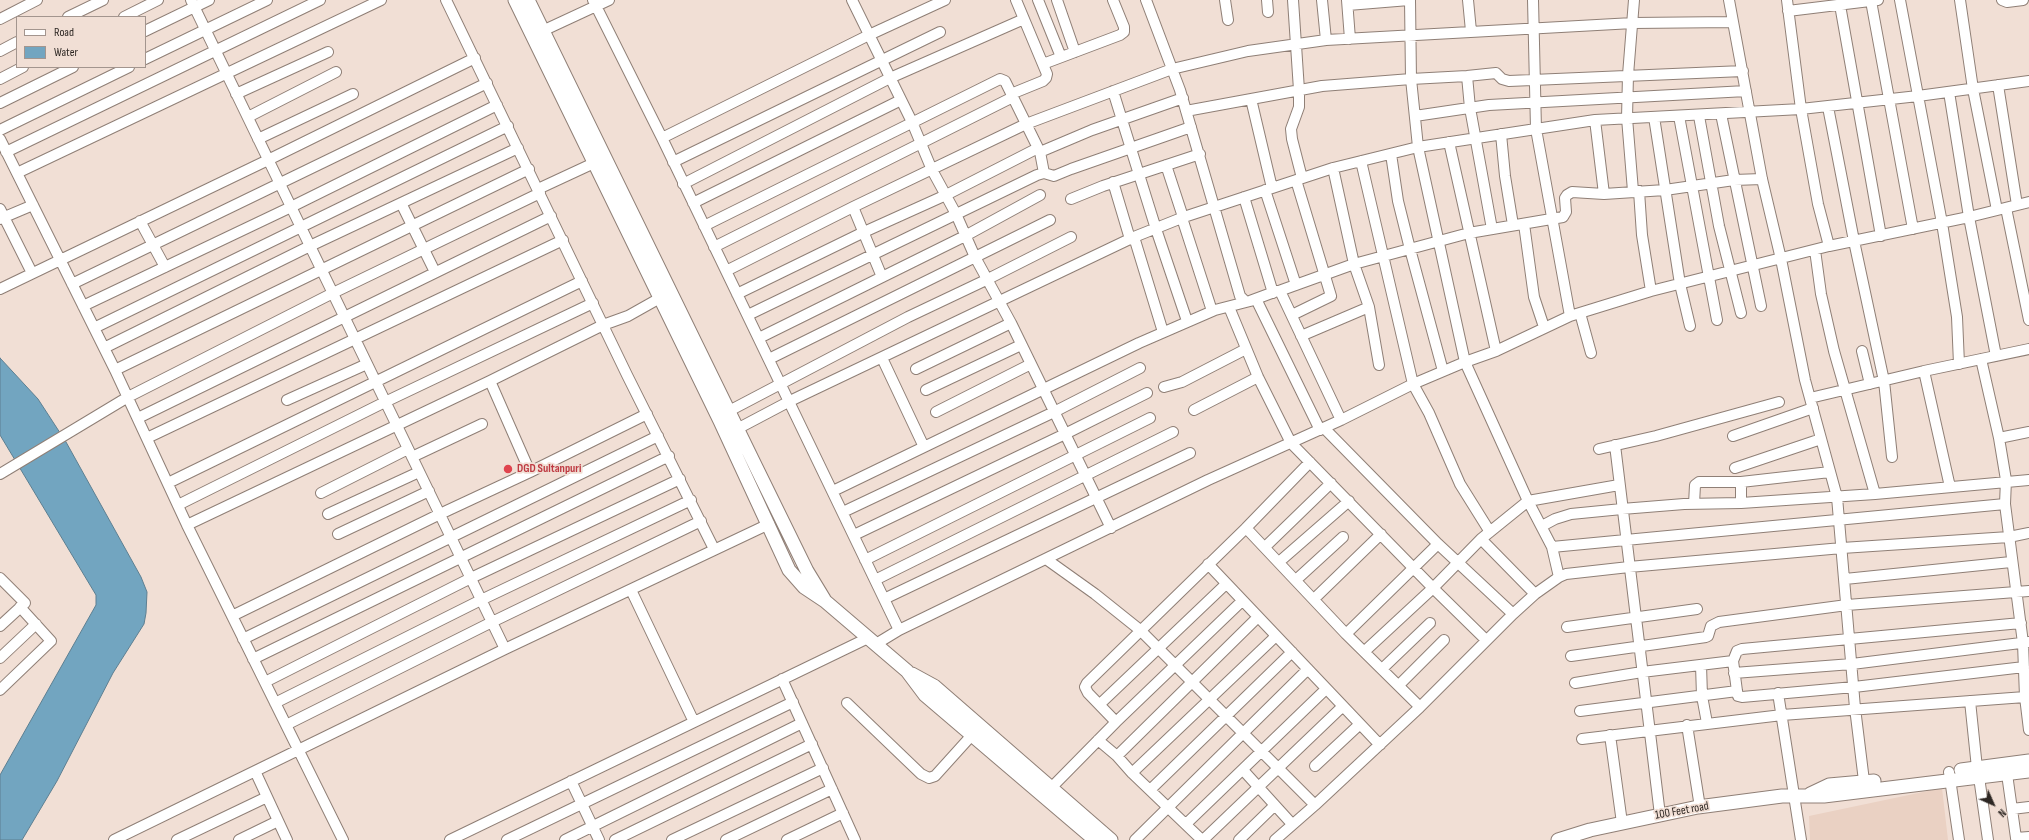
<!DOCTYPE html>
<html>
<head>
<meta charset="utf-8">
<style>
  body { margin:0 }
  #map { position:relative; width:2029px; height:840px; overflow:hidden; background:#f1dfd5; font-family:"Sofia Sans Condensed",sans-serif }
  canvas { display:block }
  .legend { position:absolute; left:16px; top:16px; width:130px; height:52px; box-sizing:border-box; background:#f1dfd5; border:1px solid #a3958e; margin:0; padding:5px 7px; list-style:none; font-size:12px; color:#2d2723 }
  .legend li { display:flex; align-items:center; gap:8px; height:20px }
  .legend b { width:20px; border:1px solid #a3958e }
  .north { position:absolute; left:1973px; top:784px; width:40px; height:40px; -webkit-text-stroke:3px #f1dfd5; paint-order:stroke; rotate:135deg; font-size:11px; font-weight:700; line-height:16px; text-align:center; color:#2d2723 }
  .north::after { content:''; display:block; margin:auto; width:14px; height:18px; background:#2d2723; clip-path:polygon(50% 0,100% 100%,50% 72%,0 100%) }
</style>
</head>
<body>
<div id="map">
<canvas width="2029" height="840"></canvas>
<ul class="legend">
<li><b style="height:5px;background:#fff"></b>Road</li>
<li><b style="height:11px;background:#72a5c0"></b>Water</li>
</ul>
<div class="north">N</div>
</div>
<script>
const ctx = document.querySelector('canvas').getContext('2d');
ctx.lineJoin = 'round';
function fill(path, color) { ctx.fillStyle = color; ctx.fill(path, 'evenodd'); }
const toPath = rows => new Path2D(rows.map(r => 'M' + r).join(''));
function stroke(path, color, width, dash) { ctx.strokeStyle = color; ctx.lineWidth = width; ctx.lineCap = dash ? 'butt' : 'round'; ctx.setLineDash(dash || []); ctx.stroke(path); }
function write(font, color, halo, rows, align = 'center') {
  ctx.font = font + ' "Sofia Sans Condensed",sans-serif'; ctx.lineWidth = 3.5; ctx.setLineDash([]); ctx.textBaseline = 'middle'; ctx.strokeStyle = halo; ctx.fillStyle = color; for (const [text, x, y, turn = 0] of rows) {
    ctx.save(); ctx.translate(x, y); ctx.rotate((+turn || 0) * Math.PI / 180); ctx.textAlign = isNaN(turn) ? turn : align; if (halo) ctx.strokeText(text, 0, 0); ctx.fillText(text, 0, 0); ctx.restore();
  }
}
fill(toPath([
  [1942,788,1948,840,1810,840,1809,816]
]), '#ead1c3');
const water = toPath([
  [0,358,38,399,66,442,141,577,147,592,146,613,144,624,113,673,57,781,22,840,0,840,0,775,96,605,96,595,0,435,0,358]
]);
fill(water, '#72a5c0');
stroke(water, '#5d7f91', 1);
const minor = toPath([
  [191,0,505,649],
  [446,0,627,375,714,549],
  [593,0,662,138,899,630],
  [852,0,912,122,932,170,956,214,975,257,1011,323,1111,528],
  [1038,0,1061,57],
  [1057,0,1075,52],
  [1146,0,1180,90,1240,296,1245,301],
  [1225,0,1228,20],
  [1267,0,1268,12],
  [1293,0,1299,90,1299,107,1291,129,1292,139,1302,178],
  [1322,0,1326,40],
  [1347,0,1350,39],
  [1410,0,1411,79,1418,147,1465,362,1528,501,1552,547,1559,577],
  [1468,0,1471,31],
  [1533,0,1536,129,1570,316],
  [1729,0,1762,179,1781,259,1805,380,1837,497,1855,708,1865,789],
  [1787,0,1801,109,1818,204,1829,246],
  [1900,0,1942,223,1957,317,1959,364],
  [1960,0,1973,89,1997,210],
  [2002,0,2007,2,2023,0],
  [1871,1,1913,229],
  [1348,5,1409,0],
  [1840,5,1881,236],
  [1788,11,1878,0],
  [68,17,103,0],
  [124,17,158,0],
  [0,19,37,0],
  [145,31,209,0],
  [538,33,609,0],
  [0,51,17,42],
  [145,59,267,0],
  [1043,64,1120,35,1124,32,1124,27,1113,0],
  [1467,76,1470,108,1492,229],
  [0,79,23,67],
  [1998,85,2017,205],
  [1113,91,1156,229,1187,321],
  [1949,92,1969,217,1996,356],
  [236,94,328,52],
  [1011,94,1043,81,1046,78,1047,74,1016,0],
  [1251,99,1272,188],
  [0,103,73,67],
  [1828,107,1854,241,1884,381,1892,457],
  [1186,111,1322,86,1411,79,1467,76,1496,73,1502,79,1509,81,1743,71],
  [1721,114,1761,306],
  [1415,116,1489,105,1746,91],
  [1679,116,1717,320],
  [1699,116,1719,226,1741,313],
  [248,117,336,72],
  [1654,117,1680,284,1690,326],
  [1595,120,1604,194],
  [0,130,129,67],
  [1501,134,1505,176,1513,225],
  [662,138,869,35,945,0],
  [0,139,115,370,187,525,343,840],
  [258,139,353,94],
  [1449,142,1496,351],
  [6,152,320,0],
  [1040,152,1044,173],
  [1391,154,1398,201,1410,249,1443,371],
  [1361,161,1413,384,1429,413,1460,484,1490,532],
  [673,162,940,32],
  [1166,165,1183,217],
  [1333,168,1354,264,1369,307,1379,365],
  [17,173,381,0],
  [1113,182,1130,239],
  [683,184,890,78,1024,19],
  [538,189,594,163],
  [1265,190,1296,285],
  [1633,191,1627,118,1628,75,1634,0],
  [1639,191,1642,235,1651,291],
  [1244,197,1273,293],
  [1071,199,1103,186,1200,154],
  [401,203,435,272],
  [693,203,901,100],
  [853,207,882,277],
  [2006,208,2029,320],
  [0,209,32,273],
  [1182,218,1212,311],
  [0,219,33,205],
  [140,221,165,267],
  [1524,224,1534,297,1544,327],
  [704,226,1000,79,1005,81,1038,148],
  [1134,237,1163,332],
  [714,247,1013,97],
  [1815,250,1821,294,1834,351,1875,494],
  [726,271,853,207,1026,124,1172,69,1248,51,1326,40,1633,23,1733,22],
  [72,284,487,83],
  [0,289,268,160,475,58],
  [1279,291,1354,264,1469,233,1563,217,1566,212,1565,198,1567,195,1572,192,1604,194,1665,190,1734,180,1762,179],
  [737,294,864,232,946,195,1038,148,1040,152,1092,130,1183,98],
  [1256,299,1320,430],
  [83,306,291,207,497,105],
  [1229,307,1258,377,1291,443,1433,588,1486,640],
  [1580,313,1591,353],
  [748,315,1037,175,1044,173,1054,176,1071,169,1191,127],
  [1292,315,1331,296,1296,180],
  [94,328,508,126],
  [1301,336,1369,307],
  [759,338,965,236,1040,195],
  [104,348,310,246,518,148],
  [1862,351,1870,384],
  [882,358,924,447],
  [769,359,1050,220],
  [1981,359,1999,438,2006,480,2005,504,2023,643,2025,697,2029,730],
  [916,369,1011,323],
  [115,370,529,169],
  [1924,371,1950,487],
  [490,381,530,472],
  [1164,387,1182,382,1246,349],
  [926,390,1021,345],
  [1810,398,1924,371,2029,349],
  [287,400,367,364],
  [1194,410,1258,377],
  [729,411,908,317,986,280,1071,237],
  [936,412,1031,364],
  [138,418,551,216],
  [1324,428,1438,544,1513,614],
  [737,429,790,401,1134,237,1184,217,1333,168,1418,147,1595,120,1801,109,1918,96,2029,81],
  [1733,436,1813,408],
  [147,438,563,240],
  [1999,438,2029,432],
  [1615,445,1660,815],
  [1599,449,1656,436,1779,402],
  [412,457,482,424],
  [1735,468,1821,439],
  [0,474,128,397,333,293,540,193],
  [168,483,582,281],
  [833,491,1139,343,1215,310,1250,301,1277,291,1281,293,1341,420],
  [321,493,408,449],
  [1741,503,1741,482],
  [1694,504,1695,485,1699,482,1741,482,1830,472],
  [178,505,385,402,593,303],
  [843,512,1054,412,1140,368],
  [328,514,419,472],
  [187,525,490,381,603,325,628,316,660,298],
  [1542,526,1555,519,1571,514,1622,509,1684,504,1741,503,1875,494,2029,480],
  [1246,528,1346,634,1420,707],
  [338,534,429,491],
  [854,535,1065,434,1147,393],
  [1481,539,1535,594],
  [1265,547,1331,483],
  [1552,547,2005,504],
  [1046,559,1095,594,1140,630,1315,805],
  [865,560,1150,418],
  [1279,562,1349,501],
  [1208,564,1380,745],
  [0,578,25,603,0,626],
  [1845,579,2011,562],
  [875,580,1173,432],
  [1296,580,1343,537],
  [631,590,694,722],
  [884,599,1190,453],
  [1314,599,1381,534],
  [232,616,440,514,530,472,647,414],
  [2021,623,1742,649,1737,651,1733,661,1737,691,1738,696,1742,697,1854,687,2024,667],
  [1567,627,1697,609],
  [1346,634,1438,544],
  [243,639,658,436],
  [876,644,899,630,1208,480,1341,420,1413,384,1465,362,1496,351,1570,316,1651,291,1829,246,1969,217,2029,202],
  [1365,651,1433,588,1481,539,1528,501,1619,485],
  [1571,656,1706,637,1708,636,1711,626,1719,622,1847,605,2029,591],
  [0,658,36,624],
  [253,659,669,456],
  [1701,665,1702,696,1707,723],
  [1382,669,1430,623],
  [1734,673,1852,664,2029,642],
  [782,679,855,840],
  [265,682,471,578,680,479],
  [1575,683,1642,672,1733,661],
  [1399,685,1444,640],
  [0,690,51,641,20,607],
  [1778,693,1801,840],
  [1970,701,1977,768],
  [275,703,481,600,691,500],
  [847,703,921,774,929,778,935,776,972,735],
  [1100,704,1226,584],
  [1580,711,1737,691],
  [1116,722,1088,693,1085,687,1087,683,1246,528,1310,462],
  [286,725,492,622,701,521],
  [1687,725,1699,801,1698,807],
  [1610,735,1622,823],
  [1582,739,1782,715,2025,697],
  [1098,740,1117,756,1132,773,1202,840],
  [1117,756,1258,617],
  [1315,766,1360,724],
  [1243,770,1292,824],
  [255,771,287,840],
  [1949,772,1959,840],
  [1132,773,1276,636],
  [2007,774,2016,838,2029,837],
  [1979,777,1988,840],
  [571,781,599,840],
  [1051,788,1116,722,1242,601],
  [1150,790,1292,652],
  [2012,809,2029,807],
  [1186,824,1326,689],
  [114,840,505,649,769,524],
  [177,840,267,797],
  [239,840,278,821],
  [450,840,868,638],
  [507,840,793,702],
  [565,840,802,723],
  [615,840,812,744],
  [672,840,823,768],
  [726,840,832,789],
  [787,840,843,813],
  [1135,840,1308,669],
  [1203,840,1343,706],
  [1239,840,1274,806],
  [1275,840,1315,805,1420,707,1513,614,1535,594,1559,577,1566,574,1629,567,1842,548,2009,537,2029,533]
]);
const tertiary = toPath([
  [515,0,720,421,789,570,804,587,825,601,907,671,925,695,1095,840],
  [528,0,756,467,807,571,824,599],
  [912,674,934,686,1111,840],
  [1961,770,2029,761],
  [1810,794,1829,785,1874,781],
  [1558,840,1590,830,1698,807,1782,796,1824,796,2029,771]
]);
stroke(minor, '#8f7f76', 12);
stroke(tertiary, '#8f7f76', 15);
stroke(minor, '#fff', 10);
stroke(tertiary, '#fff', 13);
for (const [x, y, r, color] of [
  [508,469,5,"#e0444e"]
]) { const dot = new Path2D(); dot.arc(x, y, r, 0, 2 * Math.PI); ctx.fillStyle = color; ctx.fill(dot); stroke(dot, '#f1dfd5', 1.5); }
write('bold 12px', '#be3a42', '#f1dfd5', [
  ["DGD Sultanpuri",517,469]
], 'left');
write('12px', '#2d2723', '#f1dfd5', [
  ["100 Feet road",1682,811,-10]
]);
</script>
</body>
</html>
